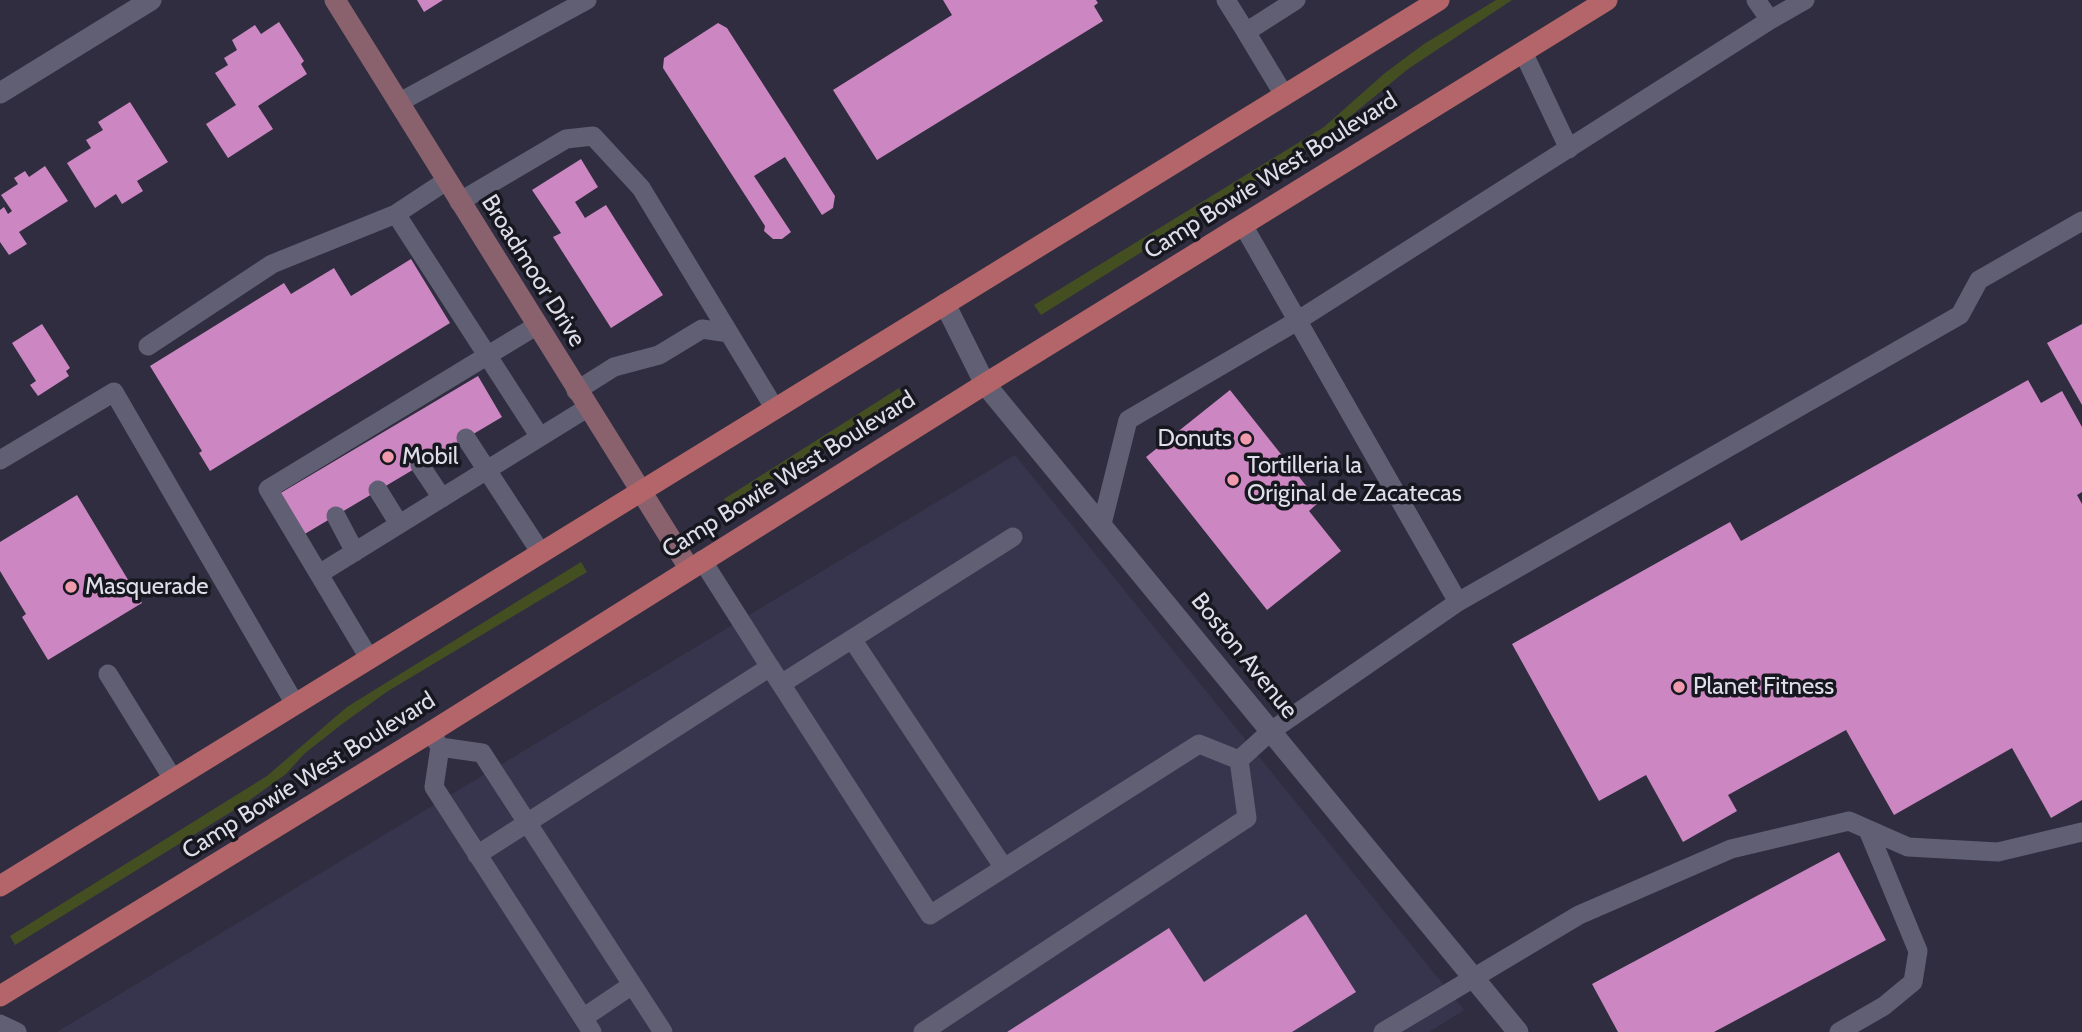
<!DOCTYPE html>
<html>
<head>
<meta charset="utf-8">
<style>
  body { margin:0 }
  canvas { display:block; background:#2f2d3f }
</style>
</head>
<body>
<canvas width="2082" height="1032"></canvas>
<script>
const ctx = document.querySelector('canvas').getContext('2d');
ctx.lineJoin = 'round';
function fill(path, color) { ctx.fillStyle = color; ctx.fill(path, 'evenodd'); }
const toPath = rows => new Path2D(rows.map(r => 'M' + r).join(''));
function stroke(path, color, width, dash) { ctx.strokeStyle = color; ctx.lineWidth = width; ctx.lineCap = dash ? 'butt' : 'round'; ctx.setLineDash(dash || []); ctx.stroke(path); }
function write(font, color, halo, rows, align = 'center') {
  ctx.font = font + ' Cabin,sans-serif'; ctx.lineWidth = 7; ctx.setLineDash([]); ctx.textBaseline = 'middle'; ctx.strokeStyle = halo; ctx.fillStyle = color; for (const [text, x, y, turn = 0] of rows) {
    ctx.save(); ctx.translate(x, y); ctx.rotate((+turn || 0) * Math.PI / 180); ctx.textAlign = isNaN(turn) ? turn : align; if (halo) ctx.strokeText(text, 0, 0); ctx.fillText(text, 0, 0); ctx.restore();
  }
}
fill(toPath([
  [1015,455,1464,1010,1429,1032,57,1032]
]), '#37354d');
fill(toPath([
  [1496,0,1512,0,1408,69,1324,138,1041,315,1034,305,1324,127,1385,73,1424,44],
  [899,388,905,399,728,507,724,499],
  [581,562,587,572,388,691,342,724,304,754,286,774,244,804,15,945,10,936,267,776,347,707]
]), '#444f21');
fill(toPath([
  [417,0,443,0,424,12],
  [943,0,1096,0,1098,3,1094,6,1103,21,877,160,833,90,952,15],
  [279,22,304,61,301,64,307,74,258,106,273,129,228,158,206,124,236,105,215,73,228,65,224,58,237,50,232,40,255,25,261,34],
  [718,23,727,28,835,196,833,208,822,215,785,157,754,176,791,232,782,239,773,239,764,231,765,226,663,68,664,58],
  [130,102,168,162,137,181,143,191,122,204,116,194,95,208,67,163,91,148,86,140,103,130,98,122],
  [581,159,598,187,575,202,585,218,606,205,663,295,611,328,553,237,561,233,532,190],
  [45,166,68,201,19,232,27,244,9,255,0,242,0,210,4,207,8,214,12,211,1,195,18,184,14,178,25,171,29,177],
  [411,259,450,323,210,471,199,453,202,451,150,366,284,283,291,294,334,268,351,296],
  [42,324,70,368,66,371,69,376,38,396,30,385,36,381,12,343],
  [2082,324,2082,405,2047,343],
  [478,376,502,417,303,535,279,494],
  [2028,380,2041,403,2062,391,2082,427,2082,492,2077,495,2082,504,2082,800,2051,818,2012,748,1894,815,1846,730,1728,795,1737,811,1683,842,1646,775,1599,801,1512,644,1730,522,1741,541],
  [1230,390,1319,502,1309,511,1341,551,1267,610,1146,457],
  [77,495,142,603,48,660,22,617,26,614,0,571,0,542],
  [1839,852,1886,940,1714,1032,1618,1032,1592,984],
  [1306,914,1356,992,1292,1032,1007,1032,1169,928,1204,982]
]), '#cc86c1');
stroke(toPath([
  [1226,0,1246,32,1296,0],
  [1770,20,1805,0],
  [1246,32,1284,95],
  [1523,52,1569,149],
  [398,103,587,0],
  [459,202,566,139,593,136,641,188,729,333],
  [396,214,540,437],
  [1243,225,1458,602,1960,315,1979,280,2082,221],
  [148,346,272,264,396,214,446,181],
  [576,391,614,367,659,355,702,329,729,333,775,409],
  [466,438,541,553],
  [0,460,114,392,295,704],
  [420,465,442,498],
  [378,490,399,524],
  [336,516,355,552],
  [1102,524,1128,420,1297,321,1770,20,1756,0],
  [319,574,587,408],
  [852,639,1004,868],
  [369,658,268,489,536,326],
  [770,667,930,915,1199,744,1239,760],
  [108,674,173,779],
  [781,684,1013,537],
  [433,736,440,747,434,787,592,1032],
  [440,747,482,753,663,1032],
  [477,855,770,667,702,560],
  [583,1018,632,985],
  [0,1024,17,1032],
  [923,1032,1247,818,1239,760,1271,731,1458,602],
  [1383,1032,1579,915,1731,849,1849,821,1908,847,1998,852,2082,832],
  [1839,1032,1884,1006,1913,982,1918,951,1868,830]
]), '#615f73', 19);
stroke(toPath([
  [0,93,151,0],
  [945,304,985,384,1518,1032]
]), '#615f73', 21);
stroke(toPath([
  [335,0,689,568]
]), '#8a626e', 21);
stroke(toPath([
  [0,886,1439,0],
  [0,996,431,732,985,384,1607,0]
]), '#b36569', 21);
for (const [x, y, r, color] of [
  [1246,439,7,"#f29aad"],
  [388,457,7,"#f29aad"],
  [1233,480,7,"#f29aad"],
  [71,587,7,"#f29aad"],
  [1679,687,7,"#f29aad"]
]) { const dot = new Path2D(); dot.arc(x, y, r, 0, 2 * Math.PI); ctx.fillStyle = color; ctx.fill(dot); stroke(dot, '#17171f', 2.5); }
write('24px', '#dedde9', '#17171f', [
  ["Camp Bowie West Boulevard",1271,176,-32],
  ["Broadmoor Drive",533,271,58],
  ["Camp Bowie West Boulevard",789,475,-32],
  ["Boston Avenue",1244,656,51],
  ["Camp Bowie West Boulevard",309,776,-32]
]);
write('24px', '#dedde9', '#17171f', [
  ["Donuts",1232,439,"right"],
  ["Mobil",402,457],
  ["Tortilleria la",1247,466],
  ["Original de Zacatecas",1247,494],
  ["Masquerade",85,587],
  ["Planet Fitness",1693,687]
], 'left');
</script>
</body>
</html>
